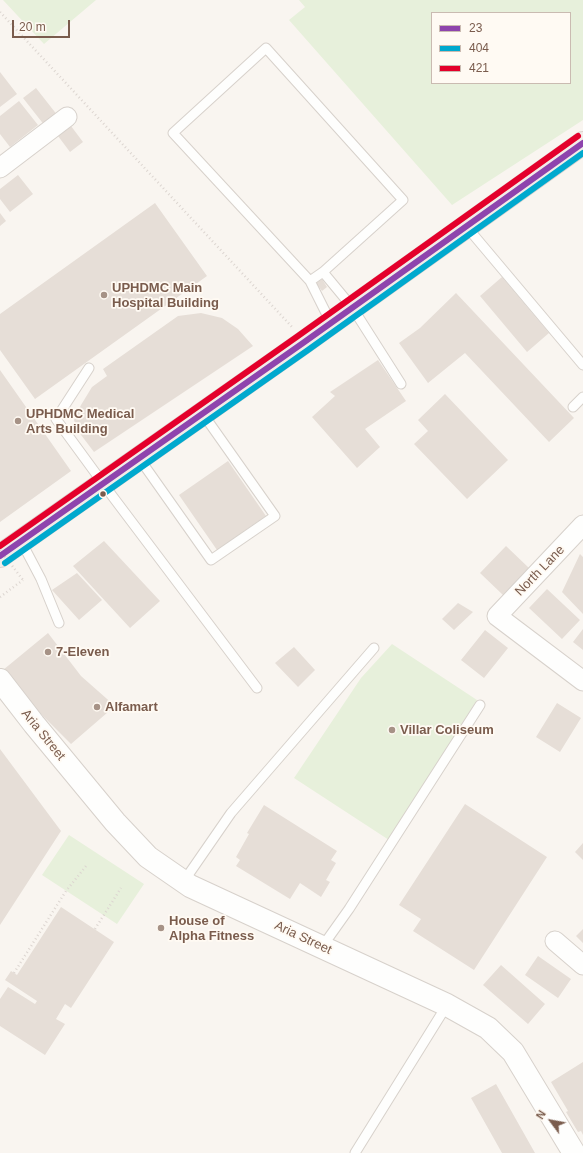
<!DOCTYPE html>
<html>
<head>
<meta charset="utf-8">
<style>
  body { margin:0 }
  #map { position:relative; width:583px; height:1153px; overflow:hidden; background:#f9f5f0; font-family:Arial,sans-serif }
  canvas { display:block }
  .legend { position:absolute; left:431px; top:12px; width:140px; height:72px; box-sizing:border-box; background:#fffaf3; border:1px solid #cabbb1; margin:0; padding:5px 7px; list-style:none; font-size:12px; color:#7a5c4d }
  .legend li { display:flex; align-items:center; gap:8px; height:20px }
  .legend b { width:20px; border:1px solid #cabbb1 }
  .north { position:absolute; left:531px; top:1101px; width:40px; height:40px; -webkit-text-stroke:3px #fffaf3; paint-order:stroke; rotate:302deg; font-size:11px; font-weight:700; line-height:16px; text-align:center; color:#7a5c4d }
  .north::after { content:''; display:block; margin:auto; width:14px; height:18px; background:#7a5c4d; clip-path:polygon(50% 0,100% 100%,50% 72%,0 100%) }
  .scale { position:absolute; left:12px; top:20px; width:58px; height:18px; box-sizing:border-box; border:2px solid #7a5c4d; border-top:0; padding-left:5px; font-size:12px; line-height:14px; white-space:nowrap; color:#7a5c4d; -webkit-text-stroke:3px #fffaf3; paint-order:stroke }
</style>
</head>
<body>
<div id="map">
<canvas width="583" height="1153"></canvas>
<ul class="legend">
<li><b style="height:5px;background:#8e44ad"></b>23</li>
<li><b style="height:5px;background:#00a9ce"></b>404</li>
<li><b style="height:5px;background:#e4002b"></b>421</li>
</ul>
<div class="north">N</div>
<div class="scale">20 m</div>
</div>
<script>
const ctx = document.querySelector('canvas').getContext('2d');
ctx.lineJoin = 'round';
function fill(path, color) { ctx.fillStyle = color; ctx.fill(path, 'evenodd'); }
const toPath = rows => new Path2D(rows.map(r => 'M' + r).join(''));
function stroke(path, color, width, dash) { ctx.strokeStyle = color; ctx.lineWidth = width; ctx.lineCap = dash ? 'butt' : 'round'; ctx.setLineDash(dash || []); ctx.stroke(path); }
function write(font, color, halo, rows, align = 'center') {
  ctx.font = font + ' Arial,sans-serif'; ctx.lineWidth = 3.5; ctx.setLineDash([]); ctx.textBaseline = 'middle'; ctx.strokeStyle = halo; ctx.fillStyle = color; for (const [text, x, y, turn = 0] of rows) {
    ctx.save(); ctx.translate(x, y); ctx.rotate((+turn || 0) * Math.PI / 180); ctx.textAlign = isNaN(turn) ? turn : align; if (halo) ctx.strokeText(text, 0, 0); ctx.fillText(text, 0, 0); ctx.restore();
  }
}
fill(toPath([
  [3,0,96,0,44,44],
  [299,0,583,0,583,120,452,205,289,20,305,7],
  [432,13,570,13,570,83,432,83],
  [392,644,477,700,389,840,294,778,361,678],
  [69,835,144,884,117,924,42,875]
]), '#e7f0db');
fill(toPath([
  [0,72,17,94,0,107],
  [36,88,58,116,45,126,23,98],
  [19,101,38,125,10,147,0,134,0,116],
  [71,126,83,142,70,152,58,136],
  [18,175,33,194,10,212,0,199,0,189],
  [155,203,207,276,35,399,0,350,0,314],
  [0,213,6,221,0,226],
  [502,277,549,333,527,352,480,296],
  [322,279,327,287,322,291,316,283],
  [456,293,574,418,549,442,465,353,428,383,399,343,420,328],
  [201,313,222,318,238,329,253,346,94,452,78,431,74,420,81,405,92,387,107,376,103,369,178,316],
  [378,360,406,401,365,429,380,447,357,468,312,417,335,396,330,392],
  [0,370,71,471,0,522],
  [445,394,508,460,467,499,414,444,428,431,418,420],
  [228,461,266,516,217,550,179,495],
  [104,541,160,601,130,628,73,566],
  [506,546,529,568,503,595,480,573],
  [580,554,583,557,583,614,562,592],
  [77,573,102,600,79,620,52,590],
  [547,589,580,620,562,639,529,608],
  [458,603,473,612,454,630,442,619],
  [583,629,583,650,573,642],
  [485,630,508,648,484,678,461,660],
  [48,633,81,676,115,706,71,744,38,711,36,711,3,670],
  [294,647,315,670,298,687,275,663],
  [557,703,581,718,560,752,536,737],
  [0,749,61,831,0,925],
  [465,804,547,857,474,970,413,931,421,919,399,905],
  [264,805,337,851,331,860,336,863,326,880,330,882,321,897,300,883,290,899,236,866,240,860,236,857,249,834,247,833],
  [583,843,583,860,575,852],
  [61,907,114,942,71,1008,65,1004,56,1019,65,1024,45,1055,0,1026,0,999,8,987,35,1004,37,1001,5,980,11,971,17,975],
  [583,929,583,943,576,936],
  [538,956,571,979,558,998,525,975],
  [501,965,545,1004,528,1024,483,985],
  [583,1062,583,1135,581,1131,578,1132,566,1112,568,1111,551,1082],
  [496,1084,535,1153,502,1153,471,1098]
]), '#e6ded7');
const service = toPath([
  [466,226,583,365],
  [323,272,352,307,401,384],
  [310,281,323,272,403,200,266,48,173,133,310,281,331,323],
  [89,368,56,419,113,497,257,688],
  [573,407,583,397],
  [139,458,211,560,275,516,203,414],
  [21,541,41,579,59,623],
  [184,881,231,813,374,648],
  [322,947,349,909,480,705],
  [355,1153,447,1005]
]);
const minor = toPath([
  [0,168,67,117],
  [583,525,497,616,583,681],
  [555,941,583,965]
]);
const tertiary = toPath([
  [0,680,34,724,115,822,148,857,190,886,447,1005,488,1028,513,1052,574,1153]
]);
const trunk = toPath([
  [0,556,303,343,583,143]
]);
stroke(service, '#d7d1cb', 11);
stroke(minor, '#d7d1cb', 21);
stroke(tertiary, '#d7d1cb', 24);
stroke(trunk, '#dad1cc', 24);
stroke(toPath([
  [0,12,292,327],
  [0,597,23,580],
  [95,929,121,888],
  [14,973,66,891,86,866]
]), '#dcd5d0', 2.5, [1, 3]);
stroke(service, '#fefefd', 9);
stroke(minor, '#fefefd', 19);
stroke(tertiary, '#fefefd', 22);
stroke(trunk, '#f2ece8', 22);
stroke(toPath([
  [0,550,23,580]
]), '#dcd5d0', 2.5, [1, 3]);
stroke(toPath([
  [0,556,303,343,583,143]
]), '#8e44ad', 6);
stroke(toPath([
  [5,563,308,350,583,153]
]), '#00a9ce', 6);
stroke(toPath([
  [0,546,298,336,578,136]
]), '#e4002b', 6);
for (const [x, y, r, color] of [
  [104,295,4,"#a69286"],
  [18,421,4,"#a69286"],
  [103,494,3.5,"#7a5c4d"],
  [48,652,4,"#a69286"],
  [97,707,4,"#a69286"],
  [392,730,4,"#a69286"],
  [161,928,4,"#a69286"]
]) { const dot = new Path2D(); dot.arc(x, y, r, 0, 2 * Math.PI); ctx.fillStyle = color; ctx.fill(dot); stroke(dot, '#fffaf3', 1.5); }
write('bold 13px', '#7a5c4d', '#fffaf3', [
  ["UPHDMC Main",112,288],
  ["Hospital Building",112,303],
  ["UPHDMC Medical",26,414],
  ["Arts Building",26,429],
  ["7-Eleven",56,652],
  ["Alfamart",105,707],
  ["Villar Coliseum",400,730],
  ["House of",169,921],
  ["Alpha Fitness",169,936]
], 'left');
write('13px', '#7a5c4d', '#fffaf3', [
  ["North Lane",540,571,-46],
  ["Aria Street",43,735,51],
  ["Aria Street",303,938,25]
]);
</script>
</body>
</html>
